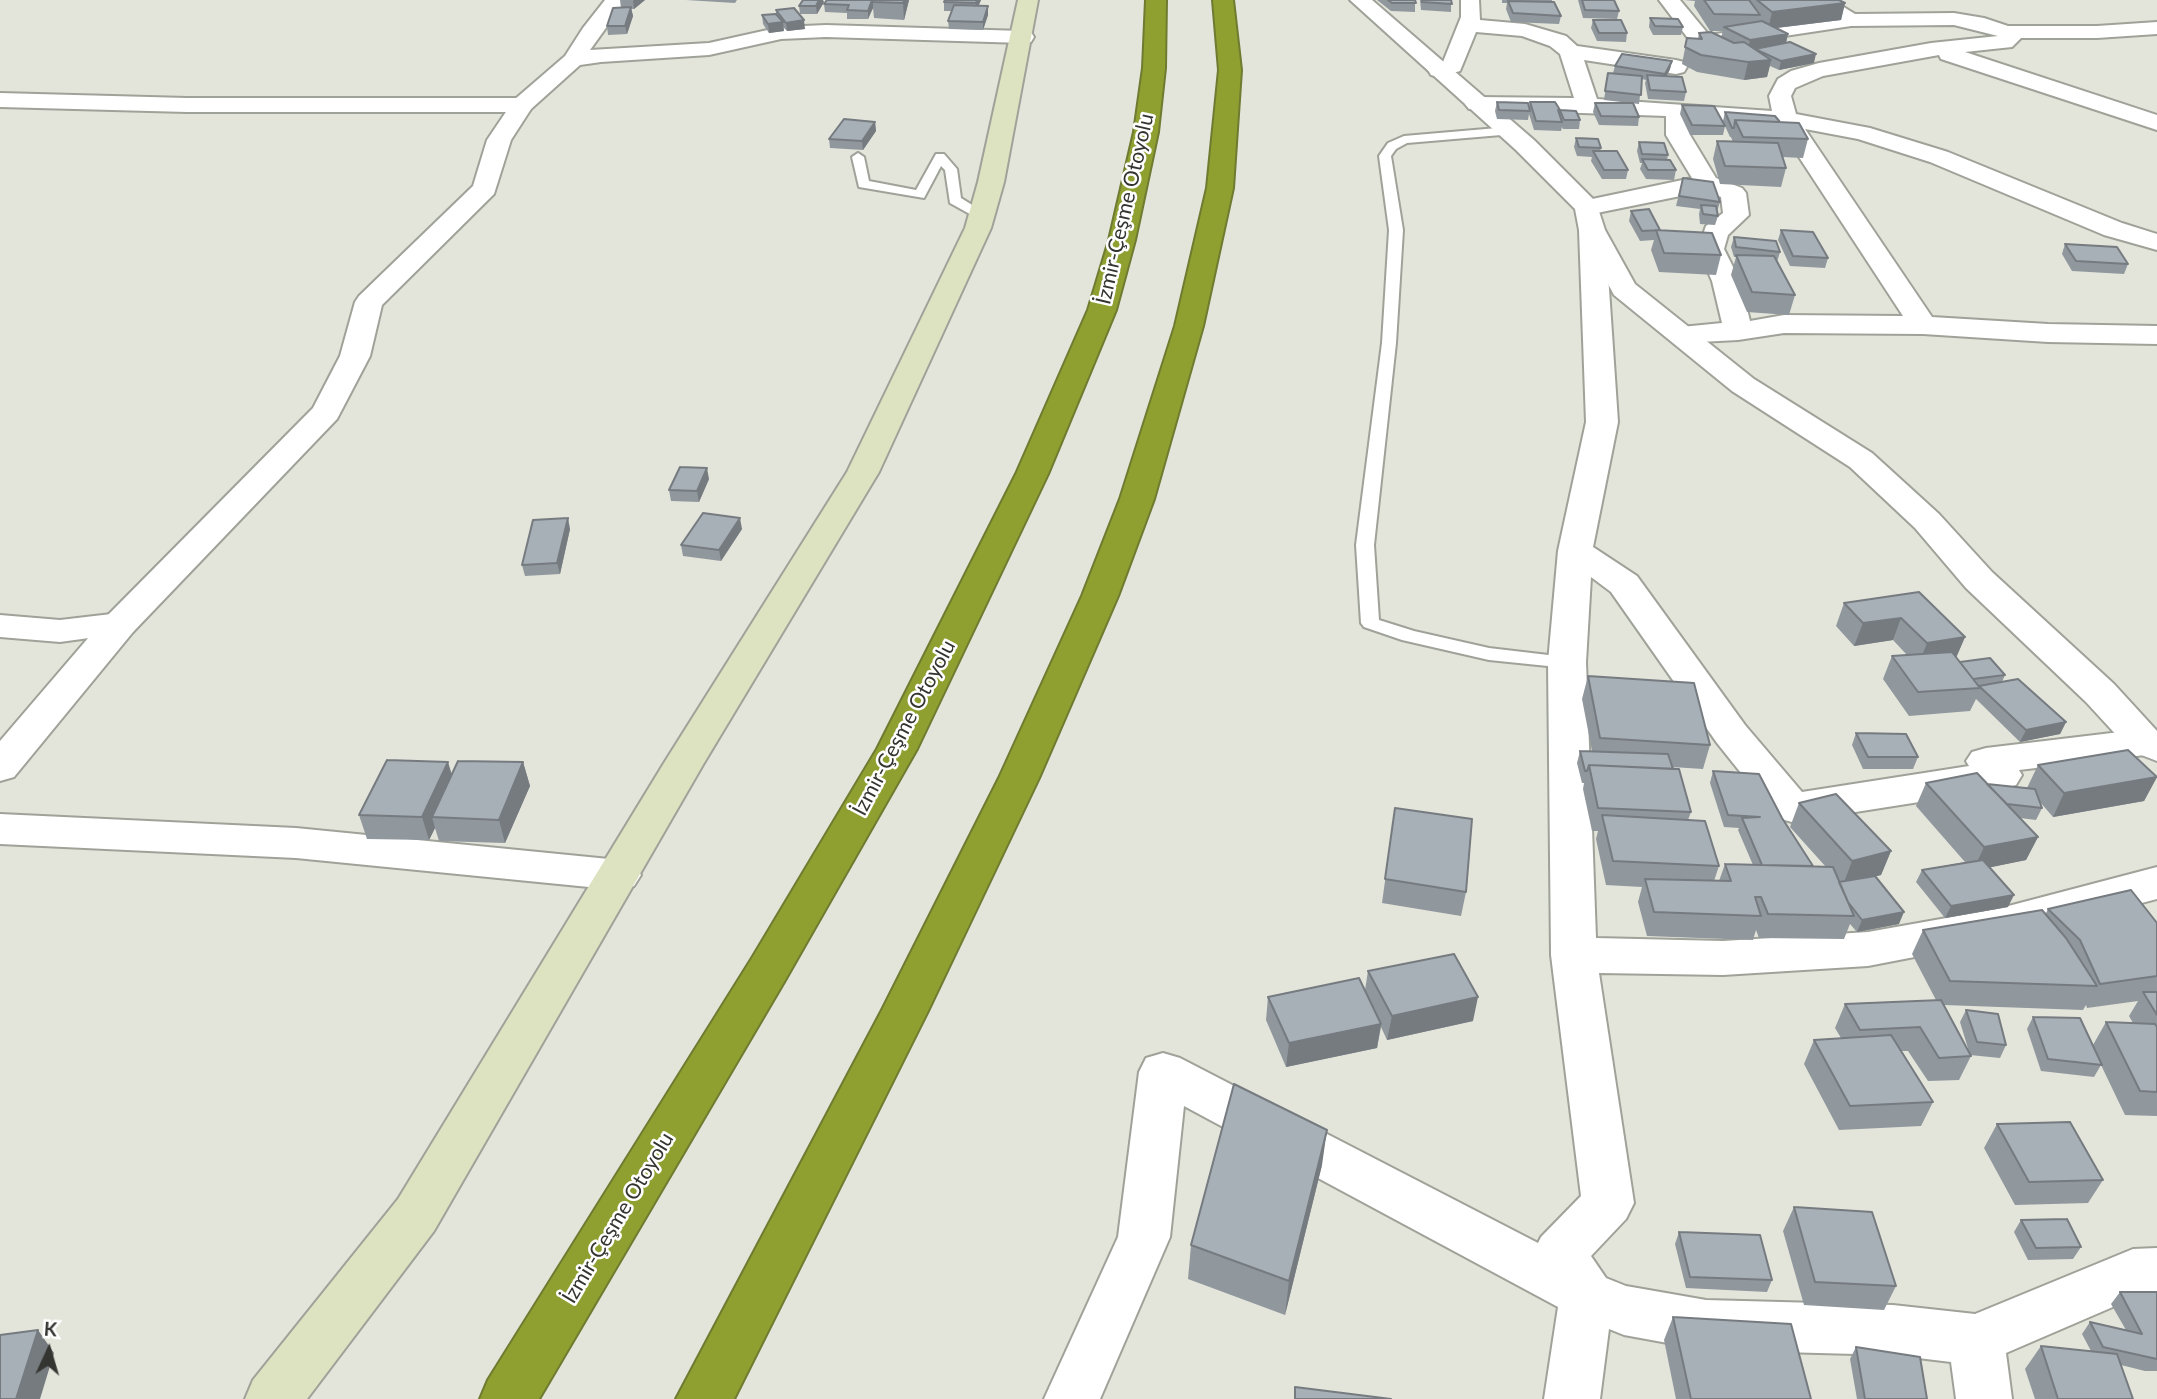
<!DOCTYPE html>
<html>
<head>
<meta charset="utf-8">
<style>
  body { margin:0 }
  #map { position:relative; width:2157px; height:1399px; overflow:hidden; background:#e3e5db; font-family:Lato,sans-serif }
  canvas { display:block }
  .north { position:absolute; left:14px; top:1315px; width:70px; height:70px; -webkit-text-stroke:5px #fff; paint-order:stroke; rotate:4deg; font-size:19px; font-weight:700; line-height:28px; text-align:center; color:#343531 }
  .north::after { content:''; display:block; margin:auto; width:24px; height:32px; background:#343531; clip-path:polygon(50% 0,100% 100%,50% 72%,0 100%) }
</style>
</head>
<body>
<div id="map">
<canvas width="2157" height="1399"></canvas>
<div class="north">K</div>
</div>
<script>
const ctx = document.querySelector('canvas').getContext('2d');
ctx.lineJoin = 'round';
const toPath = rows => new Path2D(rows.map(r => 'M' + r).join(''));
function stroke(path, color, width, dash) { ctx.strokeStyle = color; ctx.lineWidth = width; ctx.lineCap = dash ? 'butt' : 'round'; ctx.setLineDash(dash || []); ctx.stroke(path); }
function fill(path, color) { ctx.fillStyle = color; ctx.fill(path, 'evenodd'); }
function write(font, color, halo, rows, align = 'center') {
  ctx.font = font + ' Lato,sans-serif'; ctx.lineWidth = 5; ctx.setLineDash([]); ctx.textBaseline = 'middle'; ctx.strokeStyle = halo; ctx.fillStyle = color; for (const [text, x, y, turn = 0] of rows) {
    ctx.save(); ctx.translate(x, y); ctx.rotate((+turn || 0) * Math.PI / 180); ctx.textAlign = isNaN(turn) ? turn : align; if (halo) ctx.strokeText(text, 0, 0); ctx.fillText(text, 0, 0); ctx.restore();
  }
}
const service = toPath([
  [1509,127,1513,128,1513,134,1407,143,1396,149,1391,156,1403,230,1396,343,1374,545,1379,620,1414,631,1489,648,1574,658,1576,662,1574,666,1567,668,1489,660,1402,640,1364,627,1361,623,1356,545,1382,343,1389,230,1379,156,1388,143,1404,136,1509,127],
  [858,153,864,157,869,181,916,190,936,154,944,154,957,169,961,198,988,215,982,219,977,218,950,203,945,170,941,166,924,198,859,187,852,157,858,153]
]);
const minor = toPath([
  [1461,0,1479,0,1480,20,1525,24,1566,36,1577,46,1676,60,1684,62,1687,67,1684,72,1676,74,1584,60,1597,99,1772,111,1769,96,1778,79,1791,71,1819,63,1931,43,1998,36,1954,25,1851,26,1705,48,1697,47,1687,37,1659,0,1680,0,1709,35,1831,17,1808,0,1832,0,1855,14,1954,13,1984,18,2008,26,2097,26,2157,22,2157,34,2097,38,2021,38,2012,47,1965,52,2157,115,2157,130,1941,59,1939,55,1823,76,1795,88,1791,96,1796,114,1870,128,1948,152,2122,223,2157,234,2157,250,2104,235,1930,162,1858,139,1805,129,1932,317,2048,324,2157,326,2157,344,2048,342,1923,334,1784,333,1738,340,1681,343,1671,340,1666,334,1671,328,1722,323,1712,281,1698,249,1706,226,1723,213,1721,197,1705,191,1587,215,1578,212,1574,207,1578,202,1692,178,1666,135,1666,116,1469,109,1465,104,1469,99,1477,97,1574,98,1560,54,1550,46,1522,36,1476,32,1460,71,1439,77,1431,75,1428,70,1431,65,1443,62,1461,17,1461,0],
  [1689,118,1778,125,1903,316,1784,315,1750,321,1740,281,1724,249,1728,235,1749,215,1746,193,1742,188,1716,178,1690,135,1689,118],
  [0,93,187,98,522,98,530,100,534,105,530,110,522,112,187,112,0,107,0,93],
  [1592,222,1601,224,1605,230,1618,422,1593,547,1637,576,1745,725,1802,792,1969,766,1966,761,1972,752,1986,748,2145,729,2157,732,2157,752,2145,755,2019,770,2022,775,2016,785,2002,789,1792,822,1777,818,1717,743,1611,592,1591,577,1586,662,1596,938,1723,941,1868,932,1997,909,2157,867,2157,899,1997,941,1868,966,1723,975,1599,973,1634,1203,1626,1219,1591,1256,1606,1278,1626,1286,1706,1300,1893,1305,1975,1314,2133,1249,2157,1248,2157,1296,2136,1297,2006,1353,2012,1399,1956,1399,1951,1362,1893,1355,1706,1350,1624,1335,1609,1329,1600,1399,1544,1399,1558,1307,1184,1106,1170,1237,1100,1399,1044,1399,1118,1237,1139,1072,1146,1058,1163,1053,1180,1058,1538,1243,1541,1237,1581,1196,1551,955,1548,662,1558,551,1586,422,1579,230,1583,224,1592,222],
  [120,613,133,616,138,624,133,632,60,642,0,637,0,615,60,620,120,613]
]);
const tertiary = toPath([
  [605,0,626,0,590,50,709,43,781,27,826,25,1023,31,1031,32,1034,37,1031,42,1023,43,826,37,781,39,709,55,601,62,580,65,531,109,511,140,494,194,382,305,370,356,337,419,133,632,14,777,0,781,0,741,107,616,313,408,340,356,355,302,359,296,473,186,487,140,514,100,565,56,583,28,605,0],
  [1350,0,1372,0,1534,140,1596,202,1605,230,1635,284,1754,379,1872,453,1939,514,1992,572,2114,684,2157,731,2157,761,2131,751,2086,702,1966,588,1915,528,1850,467,1732,391,1614,295,1579,230,1575,209,1516,150,1350,0],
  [0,814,296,828,619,860,634,864,641,875,634,886,619,890,296,858,0,844,0,814]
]);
const secondary = toPath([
  [1018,0,1038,0,1004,182,991,228,879,472,704,763,434,1231,307,1399,245,1399,253,1380,398,1199,664,763,847,472,965,228,978,182,1018,0]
]);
const motorway = toPath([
  [1146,0,1166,0,1165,68,1158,132,1135,240,1116,310,1048,474,917,749,784,982,539,1399,480,1399,488,1380,752,958,877,749,1016,474,1088,310,1109,240,1134,132,1143,68,1146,0],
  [1213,0,1233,0,1241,70,1233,188,1203,326,1154,499,1118,596,1039,778,928,1011,734,1399,676,1399,882,1010,999,778,1082,596,1120,499,1175,326,1207,188,1219,70,1213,0]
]);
stroke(service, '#9fa298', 4);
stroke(minor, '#9fa298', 4);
stroke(tertiary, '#9fa298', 4);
stroke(secondary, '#9fa298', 4);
stroke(motorway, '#6f7b30', 4);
fill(service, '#fff');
fill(minor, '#fff');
fill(tertiary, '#fff');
fill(secondary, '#dde2c1');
fill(motorway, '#8fa030');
fill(toPath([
  [620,0,645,0,634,9,631,9,633,16,627,34,608,35,607,26,621,8],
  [686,0,737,0,735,3],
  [827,0,909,0,904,20,874,18,873,8,868,19,847,19,847,13,825,12,824,4],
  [945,0,981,0,978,6,988,6,988,15,983,30,949,29,948,21,952,11,944,11,944,2],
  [1377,0,1415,0,1415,12,1391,11],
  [1420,0,1451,0,1451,12,1421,10],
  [1502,0,1552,0,1552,2,1561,16,1559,24,1511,22,1506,9,1507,3,1502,3],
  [1578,0,1614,0,1619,11,1617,19,1583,18],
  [1684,0,1839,0,1845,3,1841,20,1776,28,1788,34,1786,43,1814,63,1779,70,1770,66,1767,77,1744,80,1697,72,1682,64,1687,38,1698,39,1699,33,1721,37,1723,31,1710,31,1694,6,1695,1],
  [824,2,817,14,800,14,799,6],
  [776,10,805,29,787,31,783,27,784,31,769,33,763,24,762,15,776,14],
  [1650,18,1683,27,1681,35,1653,35,1649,27],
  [1593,20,1627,33,1626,42,1597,41,1591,28],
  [1672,61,1670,69,1667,76,1686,92,1684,101,1648,99,1645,83,1646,80,1642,79,1639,104,1604,100,1608,73,1613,73,1615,66],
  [1497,102,1529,107,1530,102,1560,110,1580,120,1579,129,1563,129,1562,127,1561,131,1534,130,1529,114,1528,120,1497,119,1495,111],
  [1595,103,1639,117,1638,126,1599,125,1593,112],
  [1682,105,1723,121,1725,112,1780,122,1808,139,1803,158,1782,157,1786,168,1781,187,1720,184,1713,159,1717,141,1733,142,1731,137,1730,137,1725,126,1723,135,1690,135,1680,114],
  [875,122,876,131,863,150,830,148,829,139],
  [1576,138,1601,148,1600,151,1628,170,1626,179,1602,179,1591,161,1592,157,1577,156,1574,147],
  [1639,142,1668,155,1667,160,1676,170,1674,180,1646,179,1640,169,1642,163,1640,163,1637,151],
  [1683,178,1720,202,1717,212,1718,216,1715,225,1700,224,1699,214,1700,209,1676,206],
  [1631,211,1660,231,1721,255,1716,275,1659,272,1651,250,1654,240,1640,241,1629,221],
  [1781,230,1828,258,1825,268,1790,266,1778,240],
  [1734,237,1780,252,1777,262,1795,295,1789,315,1747,312,1731,275,1736,257,1734,257,1731,247],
  [2065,244,2128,264,2124,274,2072,271,2062,254],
  [709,479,699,502,671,501,669,490],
  [570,529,560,574,525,576,522,565],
  [742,529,721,561,683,556,681,545],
  [1919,592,1965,637,1956,658,1960,662,2005,675,2002,682,2066,722,2060,734,2020,742,1976,699,1970,711,1909,716,1883,679,1892,656,1907,655,1893,640,1854,646,1836,626,1844,603],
  [1588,676,1710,745,1703,769,1672,767,1691,812,1688,820,1719,866,1714,881,1719,881,1725,864,1753,865,1738,830,1739,828,1724,827,1710,783,1713,771,1782,818,1813,866,1826,867,1790,827,1799,803,1891,851,1881,875,1875,876,1899,924,1857,932,1850,924,1844,939,1759,938,1756,930,1753,940,1647,936,1638,902,1642,887,1606,885,1596,839,1598,831,1592,831,1583,789,1584,783,1582,783,1577,763,1580,751,1592,751,1582,699],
  [1856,733,1918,757,1913,769,1863,769,1852,745],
  [523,762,530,786,505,843,439,841,435,828,429,840,367,839,359,815,452,774],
  [2038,765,2157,777,2144,801,2053,817,2040,802,2042,808,2036,820,2020,818,2038,837,2026,860,1990,867,2008,907,1945,918,1916,882,1922,870,1965,862,1916,806,1926,783,1987,784,2027,788],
  [1395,808,1466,892,1461,916,1382,903],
  [2048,909,2157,923,2157,1116,2125,1115,2101,1065,2094,1077,2041,1071,2027,1029,2033,1017,2093,1045,2106,1022,2133,1023,2129,1016,2138,1001,2087,1008,2086,1005,2083,1010,1944,1005,1971,1056,1959,1080,1928,1081,1908,1051,1901,1051,1933,1102,1921,1126,1839,1130,1804,1064,1814,1040,1841,1038,1835,1028,1845,1004,1936,1000,1912,954,1923,930,2045,915],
  [1368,971,1473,1021,1387,1040,1381,1027,1377,1048,1286,1067,1266,1020,1268,997,1365,990],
  [1966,1010,2006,1045,2000,1058,1970,1055,1960,1022],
  [1997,1124,2103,1180,2088,1203,2015,1205,1984,1148],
  [1322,1165,1285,1315,1188,1279,1191,1245],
  [1794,1207,1896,1286,1884,1310,1804,1305,1783,1231],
  [2021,1220,2081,1247,2073,1259,2028,1260,2014,1232],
  [1679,1232,1772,1280,1767,1292,1686,1288,1675,1244],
  [2120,1292,2157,1292,2157,1371,2145,1371,2121,1365,2133,1399,2035,1399,2025,1369,2041,1346,2091,1351,2082,1334,2090,1322,2126,1330,2111,1304],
  [1673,1317,1811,1399,1676,1399,1664,1340],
  [1856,1347,1927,1399,1857,1399,1850,1359]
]), '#90979d');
fill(toPath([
  [634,0,645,0,634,9,633,1],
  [819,0,823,0,824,2,817,14,816,6],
  [872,0,875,0,873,2,873,8,868,19,868,11],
  [904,0,909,0,904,20,903,3],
  [977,0,981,0,976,12,976,3],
  [1845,3,1841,20,1768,29,1772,12],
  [988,6,988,15,983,30,983,22],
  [631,7,633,16,627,34,625,26],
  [804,20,805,29,787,31,786,23],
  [783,22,784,31,769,33,768,24],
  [1788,34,1784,51,1755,49,1746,57,1750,40],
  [1816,54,1814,63,1779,70,1781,61],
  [1771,60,1767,77,1744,80,1748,62],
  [1672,61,1670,69,1663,83,1665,74],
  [875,122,876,131,863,150,862,141],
  [707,468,709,479,699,502,697,491],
  [568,518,570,529,560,574,557,563],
  [740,518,742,529,721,561,719,550],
  [1901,618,1893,640,1854,646,1863,623],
  [1965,637,1955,660,1918,666,1927,643],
  [2066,722,2060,734,2020,742,2026,730],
  [448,762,455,785,432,817,435,828,429,840,422,817],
  [523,762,530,786,505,843,499,820],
  [2157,777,2144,801,2053,817,2064,793],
  [2038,837,2026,860,1973,871,1984,847],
  [1891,851,1881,875,1843,885,1852,861],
  [2014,895,2008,907,1945,918,1951,906],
  [1904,912,1899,924,1857,932,1862,920],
  [1478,997,1473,1021,1387,1040,1392,1016],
  [1381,1024,1377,1048,1286,1067,1289,1043],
  [1327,1130,1322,1165,1285,1315,1289,1281],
  [38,1330,54,1353,40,1399,16,1399]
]), '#767b80');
const building = toPath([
  [803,0,819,0,816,6,799,6,803,0],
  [827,0,872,0,868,11,847,10,849,5,824,4,827,0],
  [873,0,904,0,903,3,873,2,873,0],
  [945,0,977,0,976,3,944,2,945,0],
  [1388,0,1415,0,1416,3,1392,3,1388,0],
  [1422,0,1451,0,1452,4,1422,2,1422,0],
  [1582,0,1614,0,1619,11,1585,10,1582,0],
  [1704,0,1749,0,1760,15,1714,14,1704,0],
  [1757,0,1839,0,1845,3,1772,12,1757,0],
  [1508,1,1554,2,1561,16,1513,13,1508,1],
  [954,5,988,6,983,22,948,21,954,5],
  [631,7,625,26,607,26,613,8,631,7],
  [794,8,804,20,786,23,776,10,794,8],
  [776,14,783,22,768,24,762,15,776,14],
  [1650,18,1678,19,1683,27,1655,26,1650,18],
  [1593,20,1621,20,1627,33,1599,33,1593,20],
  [1762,21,1788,34,1750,40,1724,27,1762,21],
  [1711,32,1734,43,1744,42,1771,60,1748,62,1701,55,1685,47,1687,38,1702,39,1699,33,1711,32],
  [1790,42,1816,54,1781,61,1755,49,1790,42],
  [1622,54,1672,61,1665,74,1615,66,1622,54],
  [1608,73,1642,76,1641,95,1605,91,1608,73],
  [1647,75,1682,77,1686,92,1650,90,1647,75],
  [1497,102,1528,103,1530,111,1499,110,1497,102],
  [1530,102,1555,102,1560,110,1558,110,1562,122,1536,121,1530,102],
  [1595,103,1633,103,1639,117,1601,116,1595,103],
  [1682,105,1714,106,1725,126,1692,125,1682,105],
  [1560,110,1576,111,1580,120,1564,120,1560,110],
  [1725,112,1775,116,1780,122,1735,120,1734,128,1732,128,1725,112],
  [844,119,875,122,862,141,829,139,844,119],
  [1735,120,1799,123,1808,139,1743,137,1735,120],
  [1576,138,1598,139,1601,148,1579,147,1576,138],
  [1717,141,1778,143,1786,168,1725,166,1717,141],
  [1639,142,1664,143,1668,155,1642,154,1639,142],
  [1593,151,1617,151,1628,170,1604,170,1593,151],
  [1642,159,1670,160,1676,170,1648,170,1642,159],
  [1683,178,1713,182,1720,202,1679,196,1683,178],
  [1701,205,1716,206,1718,216,1703,214,1701,205],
  [1649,209,1660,230,1642,231,1631,211,1649,209],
  [1656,230,1712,233,1721,255,1664,253,1656,230],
  [1781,230,1813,232,1828,258,1793,256,1781,230],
  [1734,237,1776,241,1780,252,1736,247,1734,237],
  [2065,244,2117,247,2128,264,2076,261,2065,244],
  [1736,255,1774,256,1795,295,1752,292,1736,255],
  [680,467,707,468,697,491,669,490,680,467],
  [703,513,740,518,719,550,681,545,703,513],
  [568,518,557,563,522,565,533,520,568,518],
  [1919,592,1965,637,1927,643,1901,618,1863,623,1844,603,1919,592],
  [1952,652,1980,688,1918,692,1892,656,1952,652],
  [1990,658,2005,675,1973,679,1960,662,1990,658],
  [1588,676,1694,683,1710,745,1600,738,1588,676],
  [2018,679,2066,722,2026,730,1979,686,2018,679],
  [1856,733,1906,734,1918,757,1868,757,1856,733],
  [2128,750,2157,777,2064,793,2038,765,2128,750],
  [1580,751,1668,754,1673,769,1589,765,1587,771,1585,771,1580,751],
  [387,760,448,762,422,817,359,815,387,760],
  [458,761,523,762,499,820,432,817,458,761],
  [1589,765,1679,769,1691,812,1598,808,1589,765],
  [1713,771,1759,774,1782,818,1813,866,1762,865,1742,818,1760,817,1728,815,1713,771],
  [1977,773,2038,837,1984,847,1926,783,1977,773],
  [1987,784,2035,789,2042,808,2007,804,1987,784],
  [1836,794,1891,851,1852,861,1799,803,1836,794],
  [1395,808,1472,819,1466,892,1385,879,1395,808],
  [1602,815,1705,821,1719,866,1613,861,1602,815],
  [1983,860,2014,895,1951,906,1922,870,1983,860],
  [1725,864,1833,867,1854,916,1768,914,1761,897,1755,897,1761,916,1654,912,1645,879,1731,881,1725,864],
  [1875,876,1904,912,1862,920,1848,902,1839,882,1875,876],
  [2131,890,2157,923,2157,976,2100,984,2080,940,2048,909,2131,890],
  [2042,910,2066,938,2097,986,1950,981,1923,930,2042,910],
  [1454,954,1478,997,1392,1016,1368,971,1454,954],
  [1359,978,1381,1024,1289,1043,1268,997,1359,978],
  [2143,992,2157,992,2157,1015,2143,992],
  [1941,1000,1971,1056,1939,1058,1920,1027,1860,1030,1845,1004,1941,1000],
  [1966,1010,1998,1014,2006,1045,1977,1042,1966,1010],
  [2033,1017,2080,1018,2102,1065,2048,1059,2033,1017],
  [2106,1022,2155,1024,2157,1027,2157,1092,2140,1091,2106,1022],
  [1891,1035,1933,1102,1850,1106,1814,1040,1891,1035],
  [1234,1084,1327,1130,1289,1281,1191,1245,1234,1084],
  [2070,1122,2103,1180,2029,1182,1997,1124,2070,1122],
  [1794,1207,1872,1212,1896,1286,1815,1282,1794,1207],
  [2067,1219,2081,1247,2036,1248,2021,1220,2067,1219],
  [1679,1232,1760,1235,1772,1280,1690,1277,1679,1232],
  [2120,1292,2157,1292,2157,1359,2103,1347,2090,1322,2142,1334,2120,1292],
  [1673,1317,1791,1324,1811,1399,1691,1399,1673,1317],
  [38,1330,16,1399,0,1399,0,1335,38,1330],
  [2041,1346,2117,1354,2133,1399,2058,1399,2041,1346],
  [1856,1347,1920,1357,1927,1399,1865,1399,1856,1347],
  [1295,1387,1391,1399,1295,1399,1295,1387]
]);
fill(building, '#a8b0b7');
stroke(building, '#767b80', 2);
write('21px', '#343531', '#fff', [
  ["İzmir-Çeşme Otoyolu",1125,209,-77],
  ["İzmir-Çeşme Otoyolu",904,728,-62],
  ["İzmir-Çeşme Otoyolu",618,1218,-59]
]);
</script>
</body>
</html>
